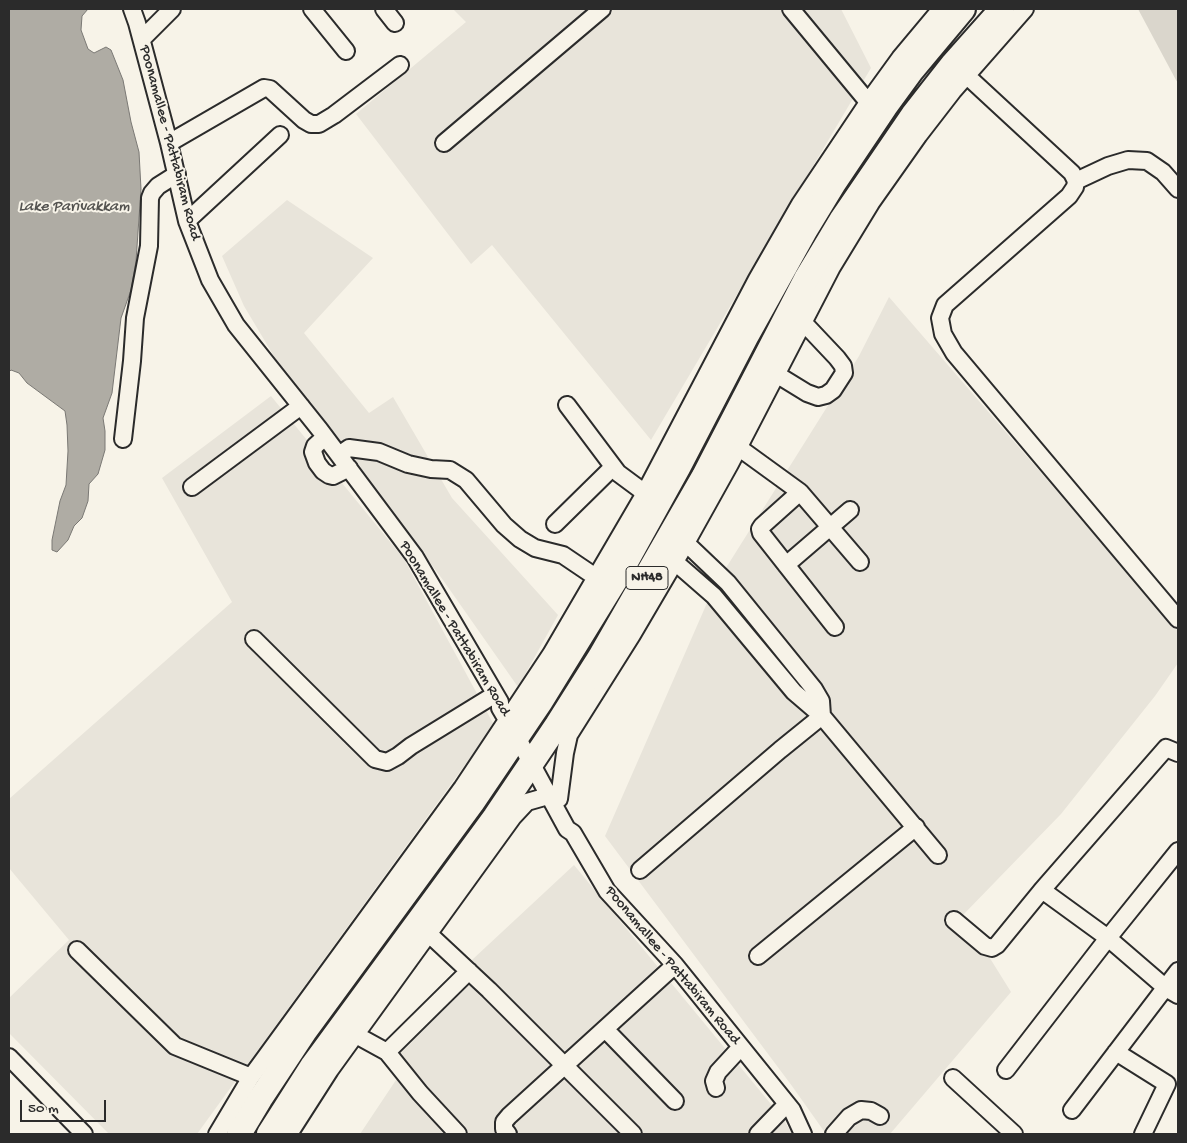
<!DOCTYPE html>
<html>
<head>
<meta charset="utf-8">
<style>
  body { margin:0 }
  #map { position:relative; width:1187px; height:1143px; overflow:hidden; background:#f7f3e8; font-family:"Gochi Hand",sans-serif }
  canvas { display:block }
  .frame { position:absolute; inset:0; border:10px solid #2b2b2b; pointer-events:none }
  .scale { position:absolute; left:20px; top:1100px; width:86px; height:22px; box-sizing:border-box; border:2px solid #2b2b2b; border-top:0; padding-left:6px; font-size:15px; line-height:18px; white-space:nowrap; color:#2b2b2b; -webkit-text-stroke:4px #f7f3e8; paint-order:stroke }
</style>
</head>
<body>
<div id="map">
<canvas width="1187" height="1143"></canvas>
<div class="frame"></div>
<div class="scale">50 m</div>
</div>
<script>
const ctx = document.querySelector('canvas').getContext('2d');
ctx.lineJoin = 'round';
function fill(path, color) { ctx.fillStyle = color; ctx.fill(path, 'evenodd'); }
const toPath = rows => new Path2D(rows.map(r => 'M' + r).join(''));
function stroke(path, color, width, dash) { ctx.strokeStyle = color; ctx.lineWidth = width; ctx.lineCap = dash ? 'butt' : 'round'; ctx.setLineDash(dash || []); ctx.stroke(path); }
function write(font, color, halo, rows, align = 'center') {
  ctx.font = font + ' "Gochi Hand",sans-serif'; ctx.lineWidth = 4; ctx.setLineDash([]); ctx.textBaseline = 'middle'; ctx.strokeStyle = halo; ctx.fillStyle = color; for (const [text, x, y, turn = 0] of rows) {
    ctx.save(); ctx.translate(x, y); ctx.rotate((+turn || 0) * Math.PI / 180); ctx.textAlign = isNaN(turn) ? turn : align; if (halo) ctx.strokeText(text, 0, 0); ctx.fillText(text, 0, 0); ctx.restore();
  }
}
fill(toPath([
  [453,9,841,9,871,68,651,440,492,245,471,264,356,114,466,22],
  [287,200,373,258,304,333,369,413,393,397,452,498,558,615,518,687,443,580,275,358,244,306,222,256],
  [889,297,1178,631,1178,663,1155,696,1061,814,963,915,1011,992,890,1134,826,1134,792,1086,605,836,714,587,859,356],
  [271,396,404,559,494,725,197,1134,109,1134,9,1033,9,998,69,940,9,868,9,799,232,602,162,478],
  [574,865,784,1120,792,1134,360,1134,404,1068,394,1048,473,959]
]), '#e8e4da');
fill(toPath([
  [1138,9,1178,9,1178,83,1176,80]
]), '#dad6cc');
const water = toPath([
  [9,9,88,9,82,16,81,30,88,49,94,53,106,47,111,50,123,80,131,122,139,152,141,189,136,261,131,290,121,318,112,393,103,418,105,431,105,450,98,474,89,484,88,501,82,518,74,526,68,540,57,552,52,550,52,540,60,501,66,485,68,451,67,425,65,411,27,383,19,373,11,370,9,372,9,9]
]);
fill(water, '#afaca4');
stroke(water, '#7a7874', 1);
const minor = toPath([
  [132,9,137,23,169,143,187,221,210,280,236,325,320,430,415,557,500,702,500,708,517,737,567,829,573,833,607,891,675,965,792,1110,803,1134],
  [312,9,346,51],
  [384,9,395,23],
  [791,9,868,102],
  [142,39,172,9],
  [966,75,1072,173,1076,181,1075,187,1069,196,945,305,940,318,943,334,954,353,1178,619],
  [169,143,264,88,270,89,304,120,311,124,319,124,334,115,400,65],
  [444,143,602,9],
  [1076,181,1108,166,1128,160,1147,161,1163,172,1178,189],
  [187,221,280,135],
  [776,374,807,393,818,397,826,395,833,390,844,373,843,366,837,358,803,322],
  [567,405,618,473,645,493],
  [325,437,315,446,313,452,317,463,323,471,329,475,333,476,349,468],
  [123,439,132,361,135,318,149,246,150,198,152,193,158,186,177,174],
  [738,447,800,492,762,526,760,529,761,533,835,627],
  [339,455,349,448,379,452,408,464,431,469,450,470,466,480,504,525,520,539,535,548,563,555,597,578],
  [192,487,301,406],
  [800,492,860,562],
  [555,524,613,467],
  [686,543,728,583,814,689,821,701,822,716],
  [675,562,714,596,794,692,822,716,938,855],
  [786,565,850,510],
  [254,639,375,759,387,762,398,756,411,746,494,695],
  [559,799,565,753,569,735,632,635,686,543,730,464,832,267,871,203,919,135,953,91,1025,9],
  [640,870,780,750,822,716],
  [1042,890,1108,938,1166,988,1178,995],
  [954,920,985,946,992,948,997,945,1042,890,1166,748,1178,753],
  [429,934,489,990,633,1134],
  [77,950,175,1046,251,1077],
  [758,956,916,827],
  [605,1029,675,1101],
  [356,1035,387,1052,420,1093,458,1134],
  [387,1052,469,971],
  [1116,1052,1167,1084,1143,1134],
  [9,1057,84,1134],
  [1006,1070,1108,938,1178,851],
  [953,1078,1014,1134],
  [716,1088,714,1081,718,1072,741,1047],
  [1072,1110,1178,971],
  [217,1134,251,1077,462,788,551,654,641,500,757,279,800,204,871,98,900,58,941,9],
  [289,1134,330,1070,513,817,527,802,548,796],
  [508,1134,504,1129,504,1122,509,1116,675,965],
  [758,1134,787,1104],
  [834,1134,849,1117,861,1110,871,1111,880,1116]
]);
const highway = toPath([
  [239,1134,260,1099,305,1031,472,803,541,701,621,571,678,468,746,337,806,229,834,183,885,107,912,70,963,9],
  [269,1134,313,1065,495,817,557,725,600,657,704,476,806,279,842,219,913,115,953,64,1002,9]
]);
stroke(minor, '#2b2b2b', 20);
stroke(highway, '#2b2b2b', 28);
stroke(minor, '#f7f3e8', 16);
stroke(highway, '#f7f3e8', 24);
for (const [x, y, w] of [
  [647,578,42]
]) { const box = new Path2D(); box.roundRect(x - w / 2, y - 11.5, w, 23, 4); ctx.fillStyle = '#f7f3e8'; ctx.fill(box); stroke(box, '#2b2b2b', 1); }
write('bold 14px', '#2b2b2b', null, [
  ["NH48",647,578]
]);
write('15px', '#2b2b2b', '#f7f3e8', [
  ["Poonamallee - Pattabiram Road",169,143,75],
  ["Poonamallee - Pattabiram Road",454,629,59],
  ["Poonamallee - Pattabiram Road",672,966,50]
]);
write('italic 16px', '#53524f', '#f7f3e8', [
  ["Lake Parivakkam",74,208]
]);
</script>
</body>
</html>
